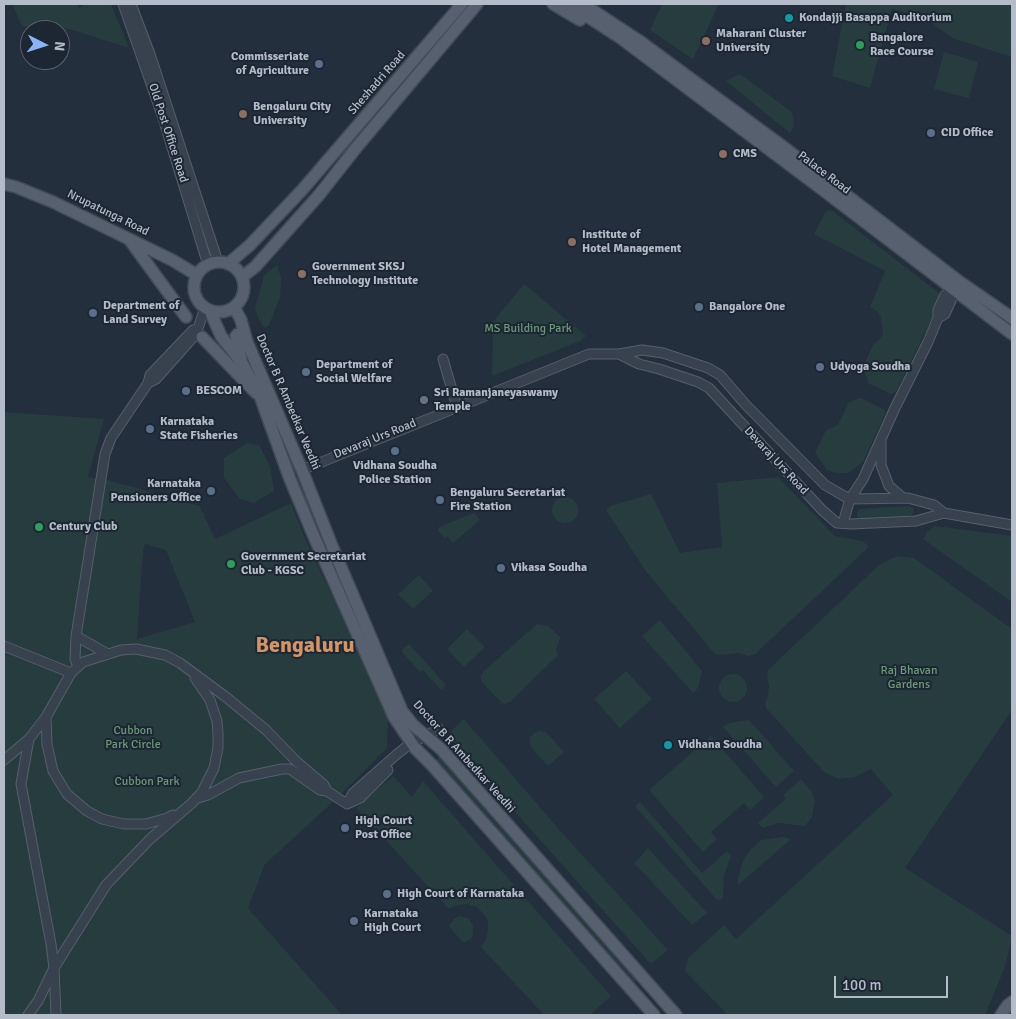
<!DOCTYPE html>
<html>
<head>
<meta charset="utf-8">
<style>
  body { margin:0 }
  #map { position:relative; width:1016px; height:1019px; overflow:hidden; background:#242f3e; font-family:Signika,sans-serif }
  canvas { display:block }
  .frame { position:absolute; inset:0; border:5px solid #b4bcc9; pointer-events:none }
  .north { position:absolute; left:20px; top:20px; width:50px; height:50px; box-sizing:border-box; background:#1d2633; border:1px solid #59626f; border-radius:50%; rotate:95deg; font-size:14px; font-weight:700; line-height:20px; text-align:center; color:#b4bcc9 }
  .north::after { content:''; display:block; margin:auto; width:18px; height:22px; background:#8ab4f8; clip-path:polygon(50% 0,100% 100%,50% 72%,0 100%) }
  .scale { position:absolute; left:834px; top:976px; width:114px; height:22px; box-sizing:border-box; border:2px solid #b4bcc9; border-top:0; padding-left:6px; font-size:15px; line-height:18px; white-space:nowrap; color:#b4bcc9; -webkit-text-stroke:4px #1d2633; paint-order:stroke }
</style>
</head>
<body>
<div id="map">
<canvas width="1016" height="1019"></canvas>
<div class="frame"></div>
<div class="north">N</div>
<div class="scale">100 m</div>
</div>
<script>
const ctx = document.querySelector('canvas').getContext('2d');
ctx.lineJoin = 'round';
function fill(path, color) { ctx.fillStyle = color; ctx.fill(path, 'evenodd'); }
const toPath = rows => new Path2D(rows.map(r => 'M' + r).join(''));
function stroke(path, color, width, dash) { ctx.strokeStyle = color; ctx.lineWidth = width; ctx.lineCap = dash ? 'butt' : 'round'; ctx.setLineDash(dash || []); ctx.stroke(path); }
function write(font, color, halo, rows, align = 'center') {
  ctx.font = font + ' Signika,sans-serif'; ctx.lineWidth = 4; ctx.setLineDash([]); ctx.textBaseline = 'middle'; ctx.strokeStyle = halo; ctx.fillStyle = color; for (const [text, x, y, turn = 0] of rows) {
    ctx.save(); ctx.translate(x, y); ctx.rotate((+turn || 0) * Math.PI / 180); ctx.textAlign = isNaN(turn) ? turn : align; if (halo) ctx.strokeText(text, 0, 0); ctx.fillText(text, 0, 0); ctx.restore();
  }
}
fill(toPath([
  [12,4,77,4,79,8,87,4,111,4,129,48,70,29,22,26],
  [662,4,719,4,693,59,650,30],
  [846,4,1012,4,1012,57,952,38,928,20,892,9,870,88,832,76],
  [944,52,978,62,969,98,934,89],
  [740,74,792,112,794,126,790,133,726,81],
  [831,210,943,296,896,392,891,394,868,383,867,377,862,369,873,345,880,339,883,333,881,317,877,311,870,307,885,271,814,234,826,211],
  [277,265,281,278,280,297,269,325,265,328,259,320,255,309,264,275],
  [524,284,586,336,580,341,492,376,493,322],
  [861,398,883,409,886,412,863,462,848,473,837,473,827,470,815,453,826,430,838,425,849,402],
  [4,412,104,419,88,477,108,480,199,506,202,512,205,513,204,516,215,539,291,503,306,541,388,713,387,748,332,803,265,864,248,908,342,1015,4,1015],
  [145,544,166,550,195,622,137,639,143,551],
  [247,443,259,445,270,466,274,491,254,503,240,499,224,478,224,458],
  [778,477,835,536,863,541,869,547,755,654,749,656,739,653,720,655,715,654,645,570,606,510,610,506,651,494,680,553,722,547,717,483],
  '552 510a13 13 0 1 1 26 0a13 13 0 1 1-26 0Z',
  [909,506,913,508,914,512,912,515,907,516,863,520,859,519,857,516,857,511,861,509],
  [474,513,480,520,453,543,447,536,445,538,438,531,439,527],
  [935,526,1012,536,1012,602,923,539,927,532],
  [897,556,914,558,1012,629,1012,710,905,868,1012,936,1005,967,985,1015,725,1015,725,1012,685,971,688,958,724,925,736,939,893,795,871,769,855,777,839,779,824,772,766,708,765,704,768,695,769,686,767,675,768,670,878,566],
  [419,575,433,591,413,609,398,594],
  [660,620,702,671,698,688,693,693,642,636],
  [537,624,548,626,560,637,556,650,558,655,510,702,505,704,501,702,481,681,481,676,484,671],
  [467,629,485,647,464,667,447,649],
  [409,644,446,685,441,690,423,670,420,672,401,651],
  [626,671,652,699,620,728,594,699],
  '719 688a14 14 0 1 1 28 0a14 14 0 1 1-28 0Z',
  [464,719,556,826,668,950,652,963,649,962,483,776,486,771,471,759,469,760,450,738,451,731],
  [749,720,794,771,776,787,723,727,729,723],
  [540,731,546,732,564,752,548,766,531,747,530,742,530,738,534,733],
  [711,736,764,797,750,810,744,803,711,832,717,839,703,852,649,790],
  [438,758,442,759,636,976,637,979,635,982,631,981,437,764,436,760],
  [393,776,412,797,423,781,611,996,590,1015,544,1015,481,947,486,939,488,931,488,921,483,913,476,907,467,904,457,905,449,909,356,808],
  [801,779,812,792,815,801,812,817,805,826,778,823,763,828,758,823,786,799,783,795],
  [640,802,702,873,727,851,731,856,724,875,723,897,721,900,717,900,635,806],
  [784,837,791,839,738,885,738,879,741,866,745,857,752,848,761,840],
  [648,848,707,913,692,925,634,863],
  [459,916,468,918,473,925,473,934,471,939,465,942,462,942,449,926,454,919]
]), '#263c3f');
const minor = toPath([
  [123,4,163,118,208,265],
  [131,4,150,54,218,262],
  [619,354,639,364,659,369,698,382,709,388,822,510,837,523,851,524,916,521,944,513,1012,525],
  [443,359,457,407],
  [148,383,156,379,196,334,205,308],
  [881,442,881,465,889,486,903,498],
  [302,470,589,354,619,354,642,350,663,353,708,368,720,375,746,405,825,485,844,496,850,499,908,498,934,505,944,513],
  [843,523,850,499,863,479,895,408,928,342,938,318,938,310,945,295,951,291,953,296,945,314,938,318],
  [76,636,106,653],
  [4,646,71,673],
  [78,667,75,659,76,636,105,454,111,438,148,383,150,375,193,330,197,329],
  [46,717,47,744,53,771,67,794,87,811,102,819,124,824,146,824,167,818,173,815],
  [29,739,21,784,51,944,54,968,56,1015],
  [4,760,29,739,46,717,71,673,83,662,121,650,136,649,165,655,180,663,226,697,266,730,297,762,324,785,327,791],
  [198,798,208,795,239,778,282,769,290,769,320,790,327,791,347,804],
  [347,804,353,793,396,755,411,743,439,729],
  [347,804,360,798,388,770],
  [28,1015,38,1001,54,968,106,885,150,839,192,803,202,792,214,768,218,748,218,734,217,721,210,700,195,678]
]);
const major = toPath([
  [553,4,580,20],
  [568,4,622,39,823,190,1012,334],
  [583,4,638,40,786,149,960,282,1012,318],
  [4,184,16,187,53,202,172,260,197,275],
  [129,239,186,317],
  '194 287a25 25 0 1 1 50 0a25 25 0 1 1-50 0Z',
  [228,264,250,245,303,189,462,4],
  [242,277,255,267,319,195,356,148,477,4],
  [234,307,241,320,247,342,302,470,332,546,402,711,413,725,442,750,676,1015],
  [210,311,221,336,242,363,260,396,290,479,315,539,394,717,415,748,432,765,654,1015],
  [202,337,256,393],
  [241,359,236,336,238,334,242,336,247,341],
  [1001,1015,1008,1005,1012,1002]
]);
stroke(minor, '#565f6c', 11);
stroke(major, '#414a57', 14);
stroke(minor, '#38414e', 9);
stroke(major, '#56606e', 11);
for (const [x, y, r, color] of [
  [789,18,5,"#0f9aa8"],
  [706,41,5,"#8d6e63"],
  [860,45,5,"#2e9e5b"],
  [319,64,5,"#5c6f8a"],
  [243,114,5,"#8d6e63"],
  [931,133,5,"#5c6f8a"],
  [723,154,5,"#8d6e63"],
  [572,242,5,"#8d6e63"],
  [302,274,5,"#8d6e63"],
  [699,307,5,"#5c6f8a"],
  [93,313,5,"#5c6f8a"],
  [820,367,5,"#5c6f8a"],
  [306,372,5,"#5c6f8a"],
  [186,391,5,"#5c6f8a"],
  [424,400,5,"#6b7280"],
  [150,429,5,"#5c6f8a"],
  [395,451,5,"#5c6f8a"],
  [211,491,5,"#5c6f8a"],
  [440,500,5,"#5c6f8a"],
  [39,527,5,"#2e9e5b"],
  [231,564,5,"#2e9e5b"],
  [501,568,5,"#5c6f8a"],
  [668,745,5,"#0f9aa8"],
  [345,828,5,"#5c6f8a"],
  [387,894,5,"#5c6f8a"],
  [354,921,5,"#5c6f8a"]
]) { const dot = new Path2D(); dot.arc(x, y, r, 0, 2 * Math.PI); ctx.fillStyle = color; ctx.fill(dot); stroke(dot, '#1d2633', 2); }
write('bold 12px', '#b4bcc9', '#1d2633', [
  ["Kondajji Basappa Auditorium",799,18],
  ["Maharani Cluster",716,34],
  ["University",716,48],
  ["Bangalore",870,38],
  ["Race Course",870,52],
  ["Commisseriate",309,57,"right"],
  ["of Agriculture",309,71,"right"],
  ["Bengaluru City",253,107],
  ["University",253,121],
  ["CID Office",941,133],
  ["CMS",733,154],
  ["Institute of",582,235],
  ["Hotel Management",582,249],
  ["Government SKSJ",312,267],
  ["Technology Institute",312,281],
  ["Department of",103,306],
  ["Land Survey",103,320],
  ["Bangalore One",709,307],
  ["Department of",316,365],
  ["Social Welfare",316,379],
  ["Udyoga Soudha",830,367],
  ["BESCOM",196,391],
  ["Sri Ramanjaneyaswamy",434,393],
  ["Temple",434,407],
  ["Karnataka",160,422],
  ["State Fisheries",160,436],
  ["Vidhana Soudha",395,466,"center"],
  ["Police Station",395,480,"center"],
  ["Karnataka",201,484,"right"],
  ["Pensioners Office",201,498,"right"],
  ["Bengaluru Secretariat",450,493],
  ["Fire Station",450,507],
  ["Century Club",49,527],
  ["Government Secretariat",241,557],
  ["Club - KGSC",241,571],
  ["Vikasa Soudha",511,568],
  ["Vidhana Soudha",678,745],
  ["High Court",355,821],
  ["Post Office",355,835],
  ["High Court of Karnataka",397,894],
  ["Karnataka",364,914],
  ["High Court",364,928]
], 'left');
write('12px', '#b4bcc9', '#1d2633', [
  ["Sheshadri Road",377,83,-49],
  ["Old Post Office Road",168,133,72],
  ["Palace Road",824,173,37],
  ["Nrupatunga Road",108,213,26],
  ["Doctor B R Ambedkar Veedhi",288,402,67],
  ["Devaraj Urs Road",375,439,-22],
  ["Devaraj Urs Road",776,461,47],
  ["Doctor B R Ambedkar Veedhi",464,757,48]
]);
write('12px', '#6b9a76', '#1d2633', [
  ["MS Building Park",528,329],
  ["Raj Bhavan",909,671],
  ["Gardens",909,685],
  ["Cubbon",133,731],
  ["Park Circle",133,745],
  ["Cubbon Park",147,782]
]);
write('bold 22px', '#d59563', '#1d2633', [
  ["Bengaluru",305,646]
]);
</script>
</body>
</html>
